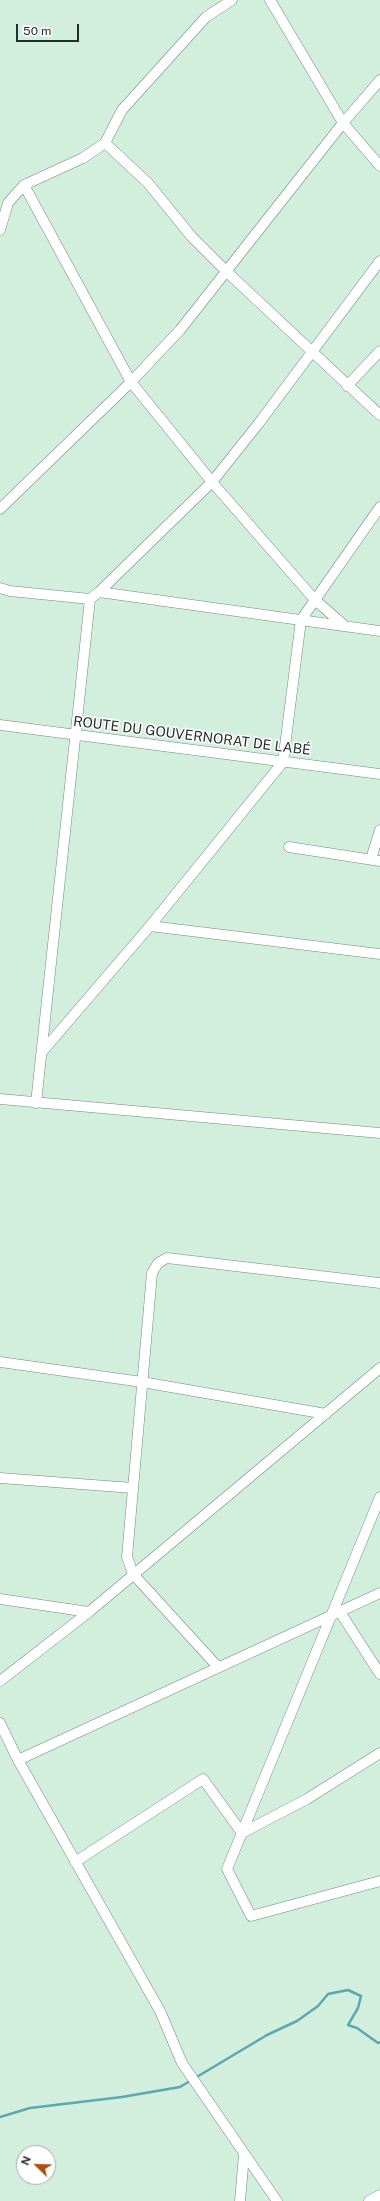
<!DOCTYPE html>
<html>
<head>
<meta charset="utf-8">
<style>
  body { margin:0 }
  #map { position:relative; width:380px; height:2201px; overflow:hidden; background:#d2efde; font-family:"Public Sans",sans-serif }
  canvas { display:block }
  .north { position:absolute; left:16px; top:2145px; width:40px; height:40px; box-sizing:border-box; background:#fff; border:1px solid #a7aca9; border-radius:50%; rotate:293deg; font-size:11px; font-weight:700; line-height:16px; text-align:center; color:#242f29 }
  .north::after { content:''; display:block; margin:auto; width:14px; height:18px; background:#ae4e07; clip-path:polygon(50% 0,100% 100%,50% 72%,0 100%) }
  .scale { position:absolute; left:16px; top:24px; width:63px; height:18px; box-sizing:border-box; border:2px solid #242f29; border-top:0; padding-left:5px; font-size:12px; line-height:14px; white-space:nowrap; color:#242f29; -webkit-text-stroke:3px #fff; paint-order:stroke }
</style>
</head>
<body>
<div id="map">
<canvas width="380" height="2201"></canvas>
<div class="north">N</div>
<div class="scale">50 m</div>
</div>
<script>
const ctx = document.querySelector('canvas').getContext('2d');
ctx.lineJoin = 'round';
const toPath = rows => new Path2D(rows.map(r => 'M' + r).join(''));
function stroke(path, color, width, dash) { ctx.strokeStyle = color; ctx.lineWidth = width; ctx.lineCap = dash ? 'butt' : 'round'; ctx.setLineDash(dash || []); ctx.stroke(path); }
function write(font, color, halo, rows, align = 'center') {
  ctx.font = font + ' "Public Sans",sans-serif'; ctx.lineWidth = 3; ctx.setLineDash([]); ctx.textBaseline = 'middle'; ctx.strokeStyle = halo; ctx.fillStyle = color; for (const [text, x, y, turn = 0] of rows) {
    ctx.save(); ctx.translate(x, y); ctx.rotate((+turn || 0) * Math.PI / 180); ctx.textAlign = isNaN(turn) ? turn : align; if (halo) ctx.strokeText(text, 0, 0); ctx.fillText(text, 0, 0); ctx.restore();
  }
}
stroke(toPath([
  [195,2078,267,2035,297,2021,318,2006,328,1994,348,1990,361,1996,358,2008,348,2025,357,2028,378,2043,380,2042],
  [0,2117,30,2108,122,2097,180,2087,190,2081]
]), '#5ba8b1', 2.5);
const minor = toPath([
  [270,0,343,123,380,166],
  [105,143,148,183,191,236,227,272,380,415],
  [24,185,131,382,212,482,315,600,345,626],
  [0,230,8,203,24,185,83,158,105,143,122,110,206,17,232,0],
  [347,386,380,351],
  [0,509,131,382,180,330,343,123,380,80],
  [0,588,10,591,90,599,99,592,212,482,259,423,380,261],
  [99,592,380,631],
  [0,725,380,774],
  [289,847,380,861],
  [371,859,380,830],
  [150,926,380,954],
  [42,1052,150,926,283,762,301,620,380,507],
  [0,1099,380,1133],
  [36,1103,90,599],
  [0,1362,142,1382,326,1414],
  [0,1478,133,1488],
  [380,1497,227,1869,251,1916,380,1881],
  [0,1599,89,1612],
  [340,1612,380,1674],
  [218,1667,133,1574,127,1557,152,1273,158,1263,167,1258,380,1283],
  [0,1681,89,1612,380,1368],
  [0,1723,18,1760,160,2011,182,2063,277,2201],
  [18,1760,380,1593],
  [75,1862,203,1779,242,1833,307,1799,380,1753],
  [240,2201,244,2155],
  [369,2201,380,2195]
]);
stroke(minor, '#708a7c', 11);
stroke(minor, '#fff', 10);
write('14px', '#242f29', '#fff', [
  ["ROUTE DU GOUVERNORAT DE LABÉ",192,736,7]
]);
</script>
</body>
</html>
